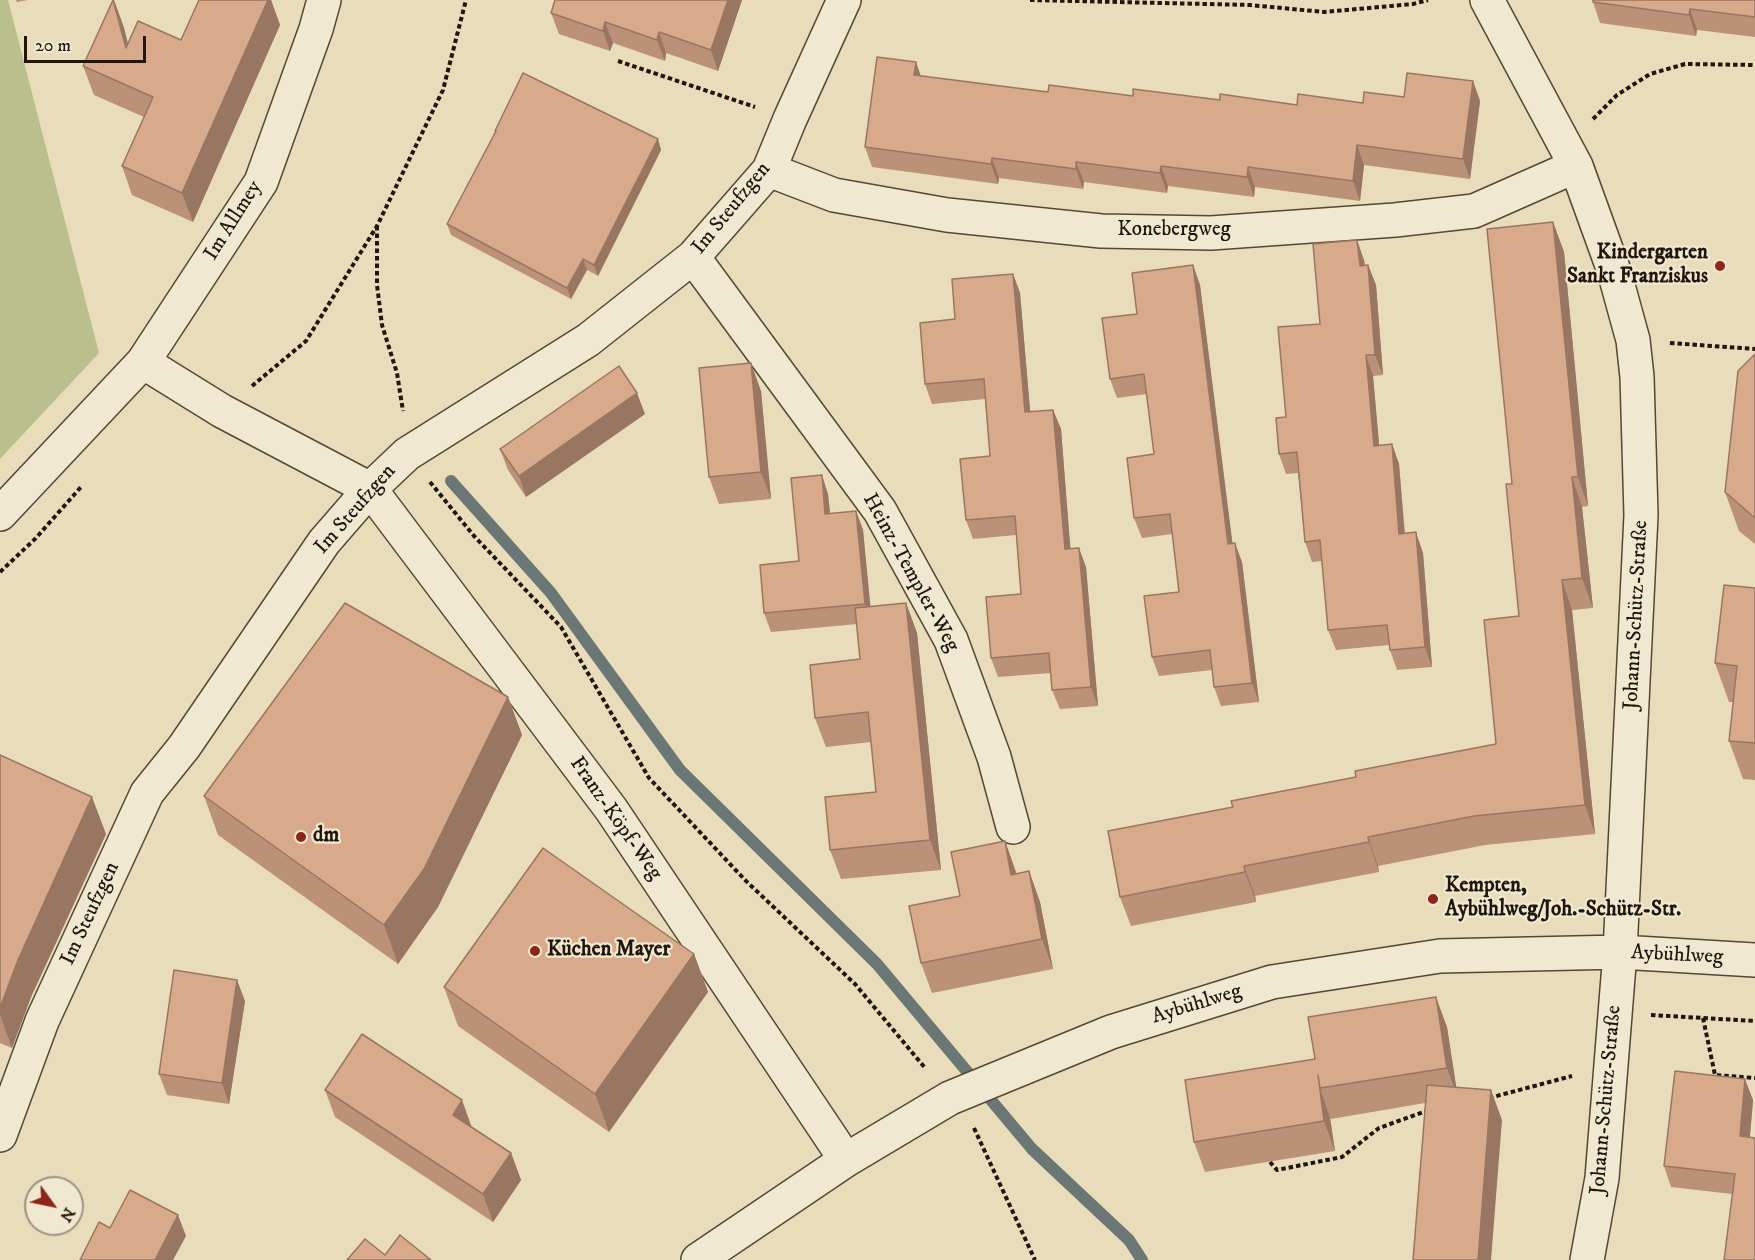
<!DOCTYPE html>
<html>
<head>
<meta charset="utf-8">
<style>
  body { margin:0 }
  #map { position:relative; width:1755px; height:1260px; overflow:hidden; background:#e9dcba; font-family:"IM FELL DW Pica",serif }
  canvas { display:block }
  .north { position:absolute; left:24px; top:1176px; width:60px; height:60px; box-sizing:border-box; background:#f1e8d2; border:2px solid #9d9482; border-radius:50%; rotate:123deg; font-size:16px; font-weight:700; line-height:24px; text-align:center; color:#201609 }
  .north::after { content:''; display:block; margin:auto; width:21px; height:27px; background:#8f2418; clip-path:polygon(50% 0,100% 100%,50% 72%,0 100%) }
  .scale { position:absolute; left:24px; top:36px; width:122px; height:27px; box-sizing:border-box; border:3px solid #201609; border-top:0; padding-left:8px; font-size:18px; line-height:21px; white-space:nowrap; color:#201609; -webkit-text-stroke:4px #f1e8d2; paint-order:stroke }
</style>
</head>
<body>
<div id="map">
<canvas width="1755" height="1260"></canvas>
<div class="north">N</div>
<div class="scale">20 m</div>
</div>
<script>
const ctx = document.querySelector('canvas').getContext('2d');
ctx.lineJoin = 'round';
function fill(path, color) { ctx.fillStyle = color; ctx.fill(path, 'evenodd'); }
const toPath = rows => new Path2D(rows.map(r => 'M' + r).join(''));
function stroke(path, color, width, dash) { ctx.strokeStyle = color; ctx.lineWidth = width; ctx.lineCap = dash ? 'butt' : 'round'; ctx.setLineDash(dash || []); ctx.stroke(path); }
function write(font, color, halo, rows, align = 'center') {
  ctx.font = font + ' "IM FELL DW Pica",serif'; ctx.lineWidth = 4.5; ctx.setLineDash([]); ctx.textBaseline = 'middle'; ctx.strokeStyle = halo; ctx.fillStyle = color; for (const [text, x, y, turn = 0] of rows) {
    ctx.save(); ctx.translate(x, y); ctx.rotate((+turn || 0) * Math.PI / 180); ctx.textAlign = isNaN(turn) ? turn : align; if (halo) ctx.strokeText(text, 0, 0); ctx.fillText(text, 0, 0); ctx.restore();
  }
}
fill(toPath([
  [0,0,8,0,99,353,0,459]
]), '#b9c08e');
stroke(toPath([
  [451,481,551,593,680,770,877,964,1032,1149,1129,1240,1142,1260]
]), '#6b7774', 12);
const street = toPath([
  [1487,0,1576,166,1614,271,1633,340,1637,377,1641,515,1620,952,1602,1178,1587,1260],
  [769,170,834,195,947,215,1101,231,1211,233,1395,220,1474,211,1576,166],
  [693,257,880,511,951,640,994,757,1013,827],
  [143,362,222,411,370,489,611,809,846,1160],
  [0,514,143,362,261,182,316,29,324,0],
  [0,1135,42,1021,147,793,184,747,324,542,370,489,407,454,588,340,693,257,769,170,790,119,844,0],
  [698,1260,846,1160,950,1098,1111,1032,1272,982,1440,956,1620,952,1755,960]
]);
stroke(street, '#524835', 36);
stroke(toPath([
  [1030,0,1250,5,1324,12,1413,4,1428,0],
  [618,61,755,107],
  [1593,119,1617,95,1650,74,1685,64,1755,65],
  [377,226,377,285,382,325,397,373,403,411],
  [1670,343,1755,349],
  [252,386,306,341,377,226,443,90,466,0],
  [430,482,474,536,561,627,649,778,746,881,855,984,926,1069],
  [0,572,35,539,81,487],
  [1651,1015,1755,1021],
  [1703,1018,1715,1075,1755,1078],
  [1489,1098,1572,1076],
  [974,1128,1035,1260],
  [1270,1162,1277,1170,1342,1157,1379,1128,1429,1110]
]), '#201609', 4, [4.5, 3]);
stroke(street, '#f1e8d2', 33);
fill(toPath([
  [16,0,28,0,17,2],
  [114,0,124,28,128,43,181,40,199,0,271,0,280,25,193,222,132,195,122,166,144,117,94,95,83,66],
  [555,0,742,0,718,71,666,53,665,61,613,43,610,51,559,34,551,13],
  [1755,0,1755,37,1697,30,1696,36,1600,23,1593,2],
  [921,76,1048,92,1220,100,1297,105,1363,103,1404,97,1473,81,1480,101,1470,179,1364,165,1360,201,1255,187,1254,197,1168,186,1167,193,1084,182,1083,189,999,178,998,184,872,167,865,147],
  [495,131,658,139,661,150,598,276,587,270,571,299,451,235,447,224,495,133],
  [1553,222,1564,252,1588,506,1582,507,1593,608,1572,610,1595,834,1485,845,1378,866,1379,872,1255,896,1256,902,1131,926,1120,897,1233,807,1496,744,1519,616,1512,484],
  [1364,260,1365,265,1368,265,1376,285,1383,375,1373,376,1379,445,1392,444,1399,464,1405,533,1423,553,1432,667,1397,670,1390,650,1389,645,1336,650,1328,630,1322,561,1312,562,1305,542,1298,473,1286,474,1279,454,1320,324],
  [1193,265,1200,285,1232,543,1242,562,1259,702,1221,706,1214,687,1212,670,1159,676,1152,657,1179,592,1172,534,1142,538,1134,518,1154,454,1147,394,1117,398,1110,379,1137,314],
  [1013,274,1020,293,1030,412,1053,410,1061,429,1070,548,1086,567,1098,706,1060,709,1052,690,1051,673,998,677,991,658,1021,594,1016,535,973,539,966,520,990,456,985,399,932,404,925,384,955,319],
  [1755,354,1755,544,1739,531,1725,492],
  [761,391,771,499,719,504,709,477],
  [645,414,526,497,508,470,500,449],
  [828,494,830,514,856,511,863,530,870,607,906,603,917,633,941,870,841,879,830,850,876,792,871,742,826,747,815,718,860,659,857,624,771,632,764,613,799,561],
  [1755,588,1755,780,1743,779,1729,741,1734,702,1729,702,1715,663],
  [508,697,522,735,438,907,398,964,218,835,204,796],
  [0,755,106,834,31,997,12,1048,0,1043],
  [1005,841,1016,874,1029,871,1040,902,1053,969,932,993,921,963,960,896],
  [694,954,708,992,609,1132,458,1026,444,987],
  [245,1001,229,1104,167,1095,159,1074],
  [1447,1027,1456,1087,1502,1120,1425,1103,1331,1119,1330,1118,1335,1151,1205,1172,1194,1142,1315,1059],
  [325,1090,472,1127,511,1153,521,1180,493,1222,335,1117],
  [1753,1100,1750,1137,1732,1194,1671,1187,1664,1166]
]), '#bb9178');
fill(toPath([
  [114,0,124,28,136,77,126,48],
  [268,0,271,0,280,25,193,222,182,193],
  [728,0,742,0,718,71,711,50],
  [1690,9,1697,30,1696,36,1689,15],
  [605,22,613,43,610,51,603,31],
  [659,32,666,53,665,61,657,40],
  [916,62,923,82,914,75],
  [1473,81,1480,101,1470,179,1463,159],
  [658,139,661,150,598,276,594,265],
  [1357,145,1364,165,1360,201,1353,181],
  [992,158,999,178,998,184,991,164],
  [1076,162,1084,182,1083,189,1076,169],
  [1161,166,1168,186,1167,193,1160,173],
  [1248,167,1255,187,1254,197,1247,177],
  [1553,222,1564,252,1588,506,1578,477],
  [1357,240,1364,260,1367,286,1360,266],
  [583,259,587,270,571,299,567,288],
  [1193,265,1200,285,1235,563,1228,544],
  [1368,265,1376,285,1383,375,1375,355],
  [1013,274,1020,293,1032,432,1025,412],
  [1366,355,1373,376,1381,466,1374,446],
  [751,363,761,391,771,499,761,472],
  [637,393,645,414,526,497,519,476],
  [1053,410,1061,429,1072,568,1065,549],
  [1392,444,1399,464,1406,554,1399,534],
  [822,475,828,494,832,533,825,514],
  [1572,477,1582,507,1593,608,1582,578],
  [856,511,863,530,872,622,865,604],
  [1416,532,1423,553,1432,667,1425,647],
  [1235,543,1242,562,1259,702,1252,683],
  [1079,548,1086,567,1098,706,1091,687],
  [1562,580,1572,610,1595,834,1585,805],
  [906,603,917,633,941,870,930,840],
  [508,697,522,735,438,907,398,964,384,925],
  [92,797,106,834,31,997,12,1048,0,1015,0,1008,18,960],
  [1368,837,1378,866,1379,872,1369,842],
  [1005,841,1016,872,1022,905,1011,875],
  [1244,866,1255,896,1256,902,1245,872],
  [1029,871,1040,902,1053,969,1042,939],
  [694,954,708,992,609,1132,595,1094],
  [237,980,245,1001,229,1104,222,1083],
  [1436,997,1447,1027,1458,1098,1447,1068],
  [1745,1079,1753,1100,1748,1157,1740,1136],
  [1320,1088,1330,1118,1335,1151,1324,1121],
  [1491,1090,1502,1120,1491,1260,1478,1260],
  [462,1100,472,1128,453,1115],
  [511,1153,521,1180,493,1222,483,1194],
  [178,1215,186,1236,173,1260,155,1260]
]), '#987661');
const building = toPath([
  [113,0,126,48,138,21,181,40,199,0,268,0,182,193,122,166,153,97,83,66,113,0],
  [555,0,728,0,711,50,659,32,657,40,605,22,603,31,551,13,555,0],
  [1593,0,1755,0,1755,17,1690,9,1689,15,1593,2,1593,0],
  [877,57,916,62,914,75,1048,92,1049,85,1133,96,1133,89,1220,100,1220,94,1297,105,1298,94,1363,103,1364,92,1404,97,1407,73,1473,81,1463,159,1357,145,1353,181,1248,167,1247,177,1161,166,1160,173,1076,162,1076,169,992,158,991,164,865,147,877,57],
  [523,73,658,139,594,265,583,259,567,288,447,224,496,131,495,131,523,73],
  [1553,222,1578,477,1572,477,1582,578,1562,580,1585,805,1474,816,1368,837,1369,842,1244,866,1245,872,1120,897,1108,831,1233,807,1231,801,1356,777,1355,771,1496,744,1484,620,1519,616,1506,484,1512,484,1487,229,1553,222],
  [1357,240,1360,266,1368,265,1375,355,1366,355,1374,446,1392,444,1399,534,1416,532,1425,647,1390,650,1387,625,1328,630,1320,540,1305,542,1297,452,1279,454,1276,418,1286,417,1278,327,1320,324,1313,244,1357,240],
  [1193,265,1228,544,1235,543,1252,683,1214,687,1210,650,1152,657,1144,596,1179,592,1170,514,1134,518,1127,458,1154,454,1144,374,1110,379,1102,318,1137,314,1132,273,1193,265],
  [1013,274,1025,412,1053,410,1065,549,1079,548,1091,687,1052,690,1049,653,991,658,986,597,1021,594,1015,516,966,520,960,459,990,456,984,379,925,384,920,323,955,319,952,279,1013,274],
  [1755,354,1755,518,1725,492,1738,371,1755,354],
  [751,363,761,472,709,477,699,368,751,363],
  [619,366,637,393,519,476,500,449,619,366],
  [822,475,825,514,856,511,865,604,764,613,760,565,799,561,791,478,822,475],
  [1724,585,1755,588,1755,743,1729,741,1737,666,1715,663,1724,585],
  [345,603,508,697,424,869,384,925,204,796,345,603],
  [906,603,930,840,830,850,825,797,876,792,868,712,815,718,810,665,860,659,855,608,906,603],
  [0,755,92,797,18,960,0,1008,0,755],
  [1005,841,1011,875,1029,871,1042,939,921,963,909,906,960,896,951,852,1005,841],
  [543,848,694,954,595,1094,444,987,543,848],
  [174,970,237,980,222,1083,159,1074,174,970],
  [1436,997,1447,1068,1320,1088,1318,1075,1324,1121,1194,1142,1185,1080,1315,1059,1308,1017,1436,997],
  [362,1034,462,1100,453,1115,511,1153,483,1194,325,1090,362,1034],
  [1675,1071,1745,1079,1740,1136,1755,1138,1755,1260,1724,1260,1735,1174,1664,1166,1675,1071],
  [1427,1085,1491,1090,1478,1260,1413,1260,1427,1085],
  [130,1190,178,1215,155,1260,80,1260,99,1222,110,1228,130,1190],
  [400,1235,431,1260,347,1260,365,1239,385,1255,400,1235]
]);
fill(building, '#d9a98b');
stroke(building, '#987661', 1.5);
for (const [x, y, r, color] of [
  [1720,266,6,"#8f2418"],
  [301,837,6,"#8f2418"],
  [1433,899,6,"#8f2418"],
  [535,951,6,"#8f2418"]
]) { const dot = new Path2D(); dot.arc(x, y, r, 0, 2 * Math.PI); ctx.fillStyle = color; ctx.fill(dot); stroke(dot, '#f1e8d2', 2); }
write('21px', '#201609', '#f1e8d2', [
  ["Im Steufzgen",732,209,-51],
  ["Im Allmey",234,221,-58],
  ["Konebergweg",1174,231],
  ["Im Steufzgen",356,510,-49],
  ["Heinz-Templer-Weg",910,573,61],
  ["Johann-Schütz-Straße",1637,615,-87],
  ["Franz-Köpf-Weg",615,819,55],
  ["Im Steufzgen",91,914,-65],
  ["Aybühlweg",1677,956,3],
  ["Aybühlweg",1197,1005,-17],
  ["Johann-Schütz-Straße",1607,1100,-85]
]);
write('bold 21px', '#201609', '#f1e8d2', [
  ["Kindergarten",1708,254,"right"],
  ["Sankt Franziskus",1708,278,"right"],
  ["dm",313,837],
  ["Kempten,",1445,887],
  ["Aybühlweg/Joh.-Schütz-Str.",1445,911],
  ["Küchen Mayer",547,951]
], 'left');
</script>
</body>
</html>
